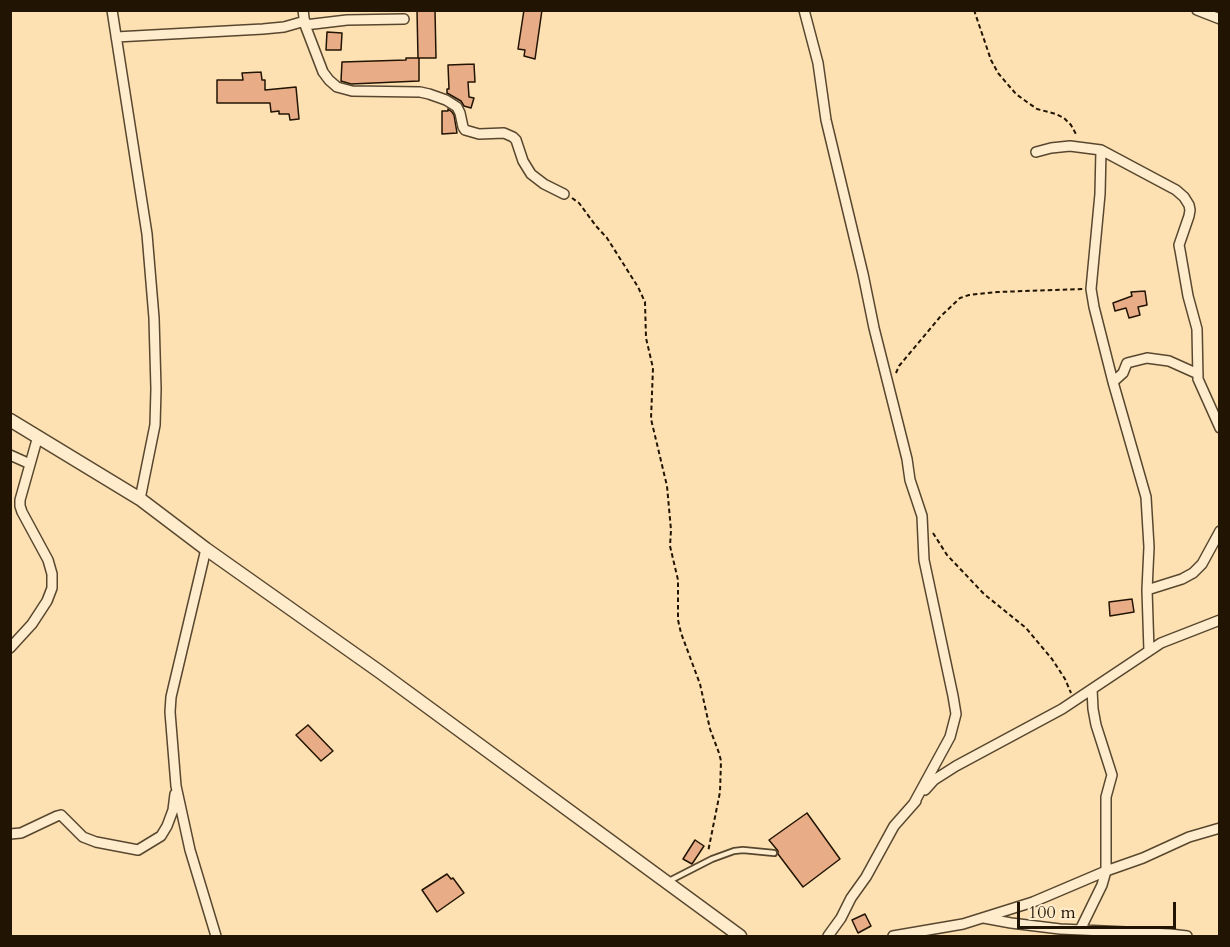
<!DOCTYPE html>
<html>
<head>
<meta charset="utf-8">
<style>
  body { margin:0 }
  #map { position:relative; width:1230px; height:947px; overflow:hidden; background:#fde1b2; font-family:Cardo,serif }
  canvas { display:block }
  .frame { position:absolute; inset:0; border:12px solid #211403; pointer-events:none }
  .scale { position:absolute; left:1017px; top:902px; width:159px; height:27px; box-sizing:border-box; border:3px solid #211403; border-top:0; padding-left:8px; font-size:18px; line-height:21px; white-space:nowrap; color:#211403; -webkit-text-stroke:4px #feeccd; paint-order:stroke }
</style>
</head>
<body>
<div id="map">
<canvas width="1230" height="947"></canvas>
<div class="frame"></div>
<div class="scale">100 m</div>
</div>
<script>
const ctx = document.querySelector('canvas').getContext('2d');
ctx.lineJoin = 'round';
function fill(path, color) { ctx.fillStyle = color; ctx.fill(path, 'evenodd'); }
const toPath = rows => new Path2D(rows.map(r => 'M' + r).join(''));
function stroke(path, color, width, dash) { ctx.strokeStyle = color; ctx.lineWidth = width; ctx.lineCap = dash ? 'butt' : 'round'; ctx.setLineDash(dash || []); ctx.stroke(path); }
const building = toPath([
  [417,10,435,10,436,58,419,58,419,81,351,84,341,81,342,62,406,60,406,58,418,58,417,10],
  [524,10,542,10,535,59,524,56,525,50,518,49,524,10],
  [327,32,342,33,341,50,326,50,327,32],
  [474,64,475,82,468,82,469,97,474,98,471,108,464,106,461,101,447,93,447,89,449,89,448,65,474,64],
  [261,72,262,80,265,80,265,90,296,87,299,119,290,120,289,114,279,114,279,111,271,112,270,103,217,103,217,80,243,80,242,73,261,72],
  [448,109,452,112,454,115,457,133,442,134,442,111,448,111,448,109],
  [1145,291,1147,305,1138,307,1140,315,1129,318,1126,308,1115,311,1113,303,1132,296,1131,292,1145,291],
  [1132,599,1134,612,1110,616,1109,602,1132,599],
  [308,725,333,751,321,761,296,735,308,725],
  [807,813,840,859,803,887,778,854,778,851,769,840,807,813],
  [695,840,704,846,692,864,683,859,695,840],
  [447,874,451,879,453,878,464,893,437,912,422,890,447,874],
  [865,914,871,926,858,933,852,920,865,914]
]);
fill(building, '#e8ad87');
stroke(building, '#211403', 1.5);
const service = toPath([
  [669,881,712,859,734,851,743,850,774,853]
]);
const minor = toPath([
  [112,10,147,234,154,318,156,389,155,425,140,499],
  [303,10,305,25,323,72,329,80,337,87,352,91,420,92,429,94,446,100,457,107,460,113,463,127,465,130,479,134,504,133,513,137,516,140,523,161,531,174,544,184,564,194],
  [804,10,818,63,826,120,863,274,874,328,907,459,910,480,922,516,924,560,953,696,956,714,950,737,914,803],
  [1197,10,1220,19],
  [305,25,347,20,404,19],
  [116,37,263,29,284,27,305,21],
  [1101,150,1100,194,1091,289,1094,307,1113,382,1146,497,1149,547,1147,590,1149,651],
  [1036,152,1051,148,1070,146,1101,150,1176,190,1184,197,1189,205,1190,210,1189,216,1179,245,1180,250,1188,296,1197,329,1198,379,1220,428],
  [1113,382,1123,373,1127,363,1147,358,1169,361,1198,374],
  [10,455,30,464],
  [206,549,171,697,170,712,176,786,190,850,216,936],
  [1147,590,1182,579,1193,573,1202,564,1220,531],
  [10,648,32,624,47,601,52,588,52,574,48,560,22,512,20,506,20,500,38,436],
  [925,790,934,780,956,766,1062,709,1161,643,1220,620],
  [10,834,21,833,57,816,61,815,83,837,96,842,138,850,161,836,167,826,173,810,175,794],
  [984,918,1011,923,1060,929,1170,934,1187,936],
  [1080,930,1102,885,1106,871,1106,797,1112,775,1096,725,1093,709,1092,689],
  [828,936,841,918,851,898,866,877,894,826,916,801],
  [893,936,963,924,1033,902,1106,871,1143,858,1189,837,1220,828]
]);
const tertiary = toPath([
  [10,420,140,499,206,549,380,672,740,936]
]);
stroke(service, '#58472f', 8);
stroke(minor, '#58472f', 12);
stroke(tertiary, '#58472f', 15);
stroke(toPath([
  [974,10,991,60,998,73,1016,94,1027,102,1037,109,1056,114,1064,118,1071,125,1077,136],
  [572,198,579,203,596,226,607,238,638,287,645,302,646,338,653,368,651,419,667,486,671,530,670,546,678,580,678,620,681,633,700,684,710,729,719,753,721,761,720,792,708,852],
  [896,373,899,366,940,317,960,298,969,295,997,292,1083,289],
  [933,533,947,555,984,594,1026,628,1052,659,1065,679,1071,693]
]), '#211403', 2, [4.5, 3]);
stroke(service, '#feeccd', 4.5);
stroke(minor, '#feeccd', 9);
stroke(tertiary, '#feeccd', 12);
</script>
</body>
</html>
